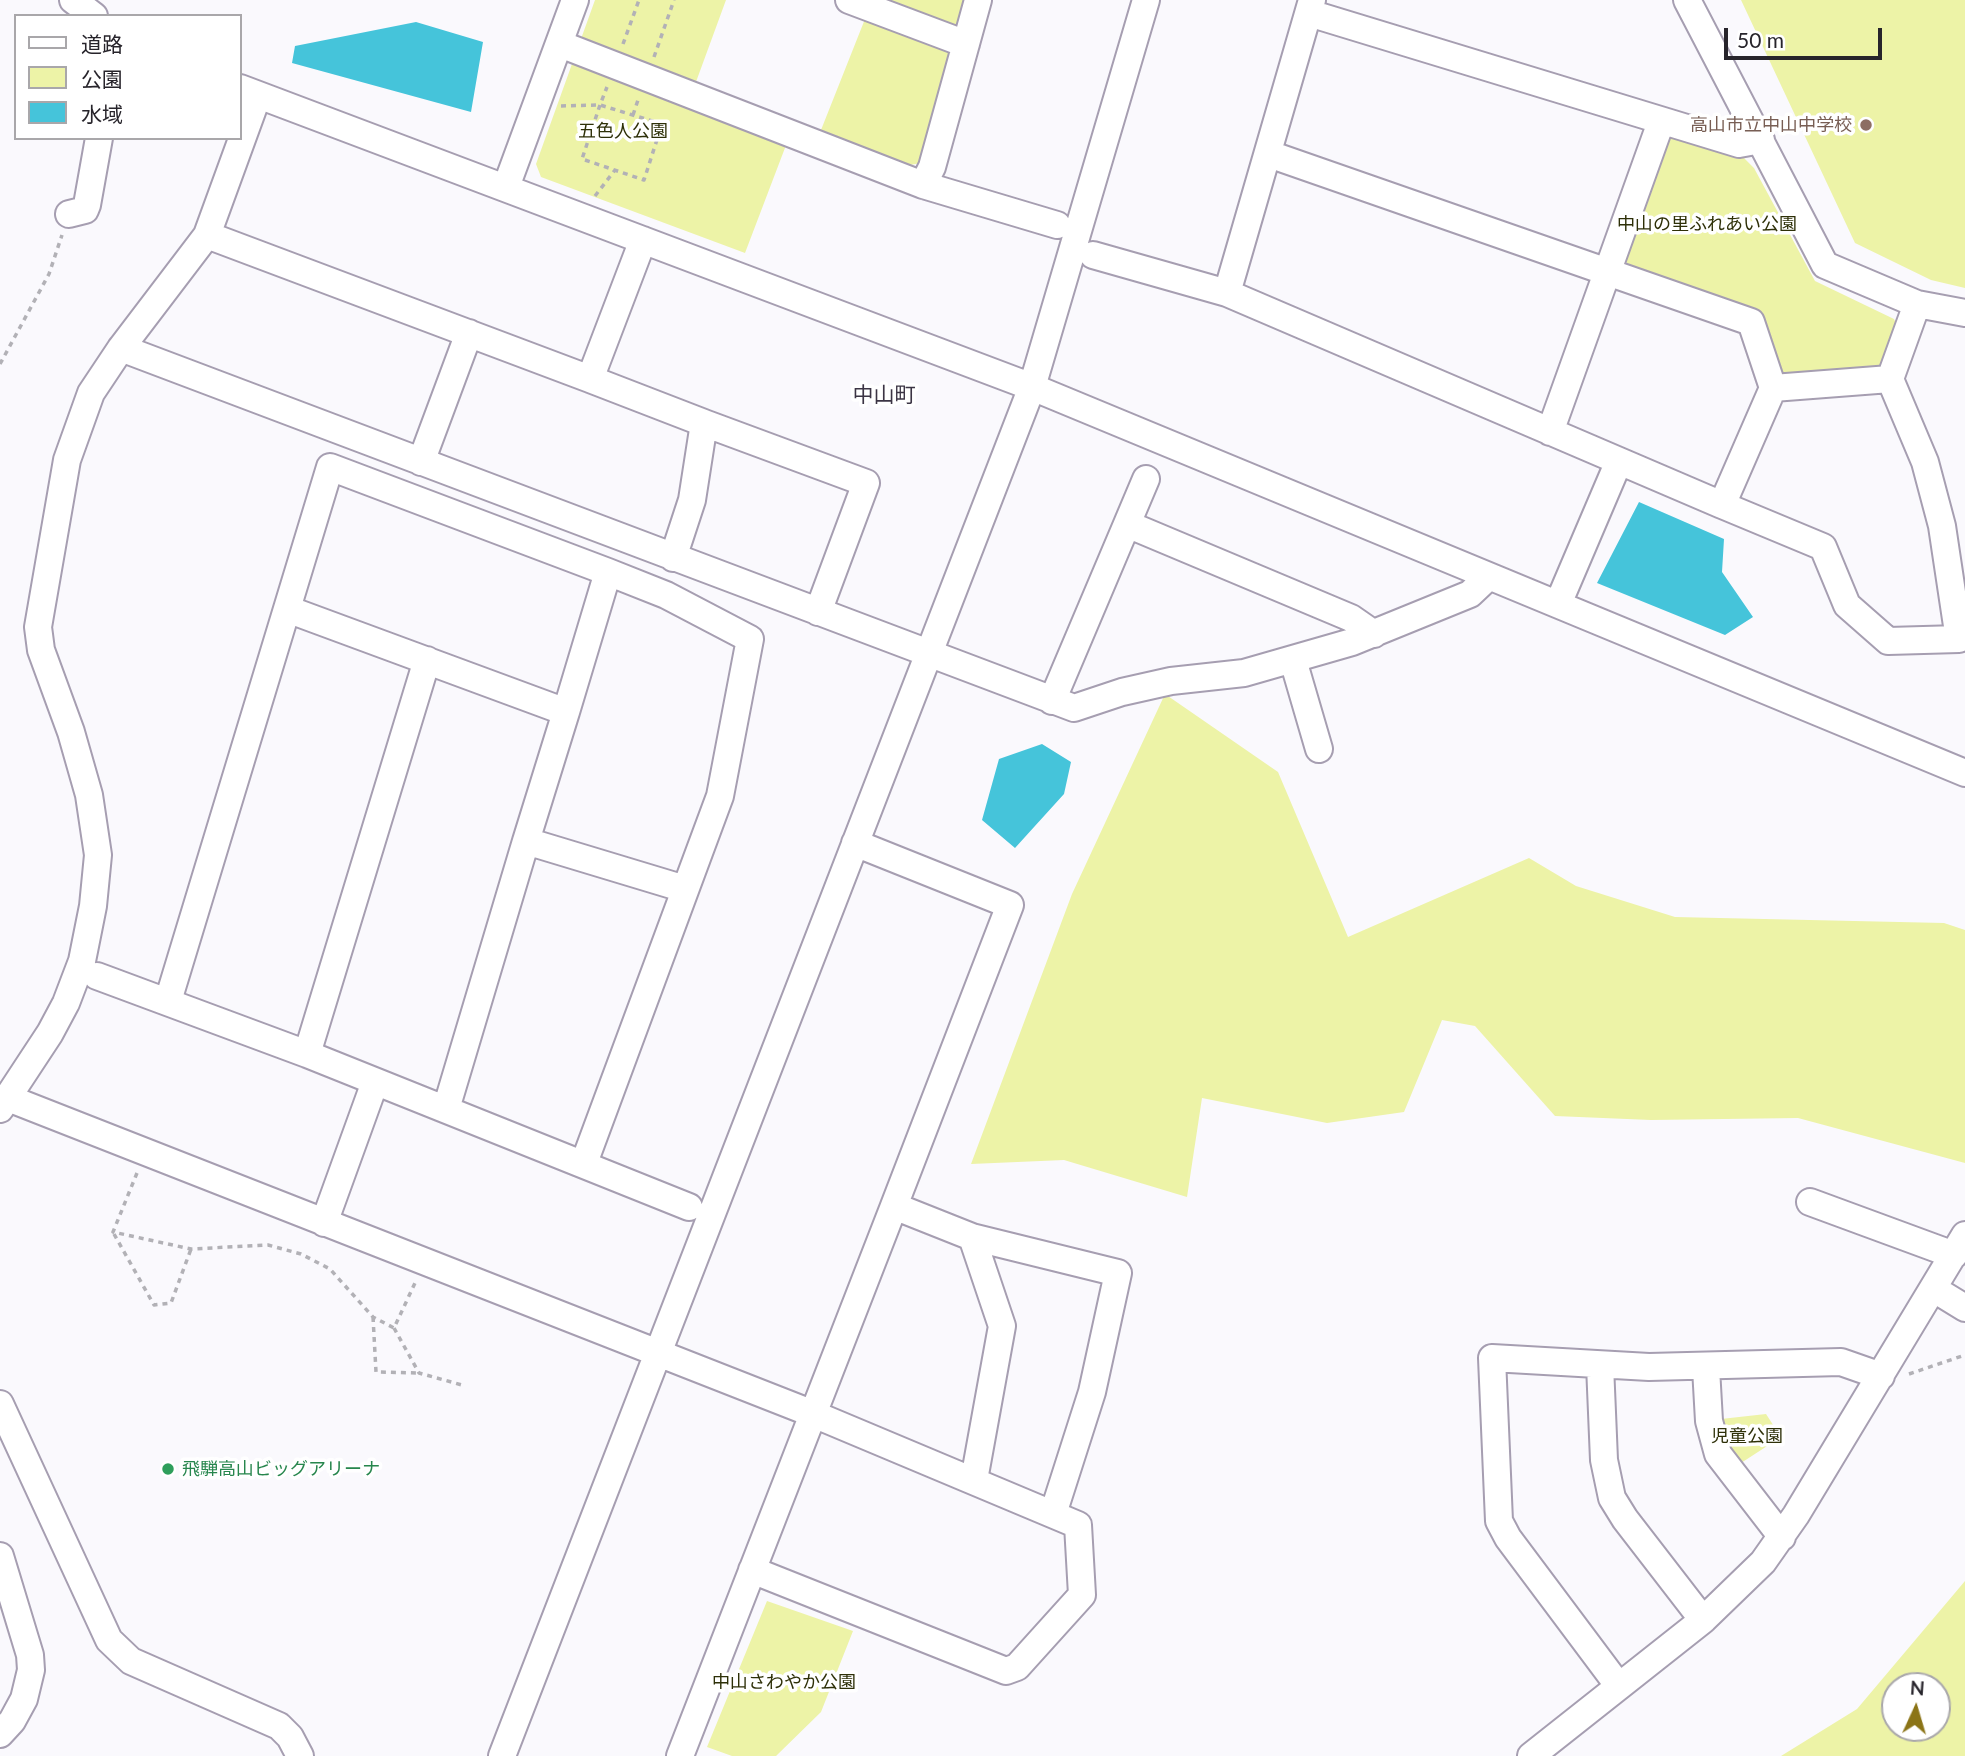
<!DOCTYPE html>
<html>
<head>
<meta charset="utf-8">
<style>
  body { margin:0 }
  #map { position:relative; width:1965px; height:1756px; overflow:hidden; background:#faf9fd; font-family:Lato,"Noto Sans JP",sans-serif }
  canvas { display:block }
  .legend { position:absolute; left:14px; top:14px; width:228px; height:126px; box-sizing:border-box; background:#fff; border:2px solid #a9a7aa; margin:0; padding:9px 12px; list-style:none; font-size:21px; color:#27242b }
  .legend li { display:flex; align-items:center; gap:14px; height:35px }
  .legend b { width:35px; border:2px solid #a9a7aa }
  .north { position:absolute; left:1881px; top:1672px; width:70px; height:70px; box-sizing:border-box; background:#fff; border:2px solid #a9a7aa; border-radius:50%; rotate:4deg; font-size:19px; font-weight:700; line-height:28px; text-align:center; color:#27242b }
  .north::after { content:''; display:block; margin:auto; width:24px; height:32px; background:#8b7417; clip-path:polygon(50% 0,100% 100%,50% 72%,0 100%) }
  .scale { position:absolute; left:1724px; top:28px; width:158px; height:32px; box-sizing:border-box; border:4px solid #27242b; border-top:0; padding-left:9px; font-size:21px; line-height:24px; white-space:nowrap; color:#27242b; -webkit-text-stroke:5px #fff; paint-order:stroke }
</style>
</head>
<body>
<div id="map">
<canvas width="1965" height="1756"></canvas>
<ul class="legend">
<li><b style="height:9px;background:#fff"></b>道路</li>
<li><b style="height:19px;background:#edf3a7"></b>公園</li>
<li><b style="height:19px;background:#45c4da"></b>水域</li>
</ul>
<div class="north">N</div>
<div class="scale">50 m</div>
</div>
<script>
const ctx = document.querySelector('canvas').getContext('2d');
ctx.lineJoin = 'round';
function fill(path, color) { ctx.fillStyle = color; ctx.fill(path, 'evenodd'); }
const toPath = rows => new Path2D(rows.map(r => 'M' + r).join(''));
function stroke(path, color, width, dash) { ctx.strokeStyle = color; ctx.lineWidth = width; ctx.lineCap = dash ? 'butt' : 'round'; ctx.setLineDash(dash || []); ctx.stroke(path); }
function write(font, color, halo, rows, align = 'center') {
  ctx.font = font + ' Lato,"Noto Sans JP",sans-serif'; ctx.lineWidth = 7; ctx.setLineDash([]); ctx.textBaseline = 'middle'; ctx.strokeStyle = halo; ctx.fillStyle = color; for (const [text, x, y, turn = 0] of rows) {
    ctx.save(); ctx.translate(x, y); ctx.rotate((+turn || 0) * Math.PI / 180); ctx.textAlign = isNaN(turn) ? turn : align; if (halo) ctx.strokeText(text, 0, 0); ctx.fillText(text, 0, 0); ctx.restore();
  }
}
fill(toPath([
  [595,0,726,0,689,101,788,140,745,253,541,177,536,164],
  [877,0,967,0,960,24,951,27],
  [1741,0,1965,0,1965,288,1931,280,1855,243],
  [865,19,949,49,951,58,921,163,910,165,821,130],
  [1673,135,1744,158,1754,168,1815,281,1894,319,1898,328,1885,364,1876,370,1787,377,1777,369,1758,312,1630,268,1624,258,1665,138],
  [1165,694,1278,772,1348,937,1529,858,1576,886,1675,917,1944,923,1965,930,1965,1163,1798,1118,1651,1120,1555,1116,1475,1026,1442,1020,1404,1112,1327,1123,1202,1098,1187,1197,1064,1160,971,1164,1072,894],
  [1766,1414,1781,1437,1738,1465,1729,1452,1721,1419],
  [1965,1581,1965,1756,1781,1756,1857,1709],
  [1895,1686,1937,1686,1937,1728,1895,1728],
  [767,1601,853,1631,821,1712,776,1756,732,1756,707,1747]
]), '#edf3a7');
fill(toPath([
  [416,22,483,42,471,112,292,63,295,46],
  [1639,502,1724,539,1722,572,1753,617,1725,635,1597,583],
  [1042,744,1071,762,1064,794,1015,848,982,820,999,759]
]), '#45c4da');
const minor = toPath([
  [73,0,94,16],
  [849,0,966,44],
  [1312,0,1227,293,1722,505,1773,388,1890,379,1917,304],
  [1687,0,1825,265,1917,304,1965,313],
  [1309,13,1739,144,1761,140],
  [560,44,923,185,932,167,978,0],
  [240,88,1032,387,1965,773],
  [1269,154,1751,322,1773,388],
  [923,185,1057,225],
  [506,187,575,0],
  [69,214,85,210,87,205,99,138],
  [207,235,590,379,643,240],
  [1093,255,1227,293],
  [121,348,1074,708,1122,692,1171,681,1244,673,1352,642,1470,594,1488,577],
  [590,379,704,423,692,500,673,558],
  [704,423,866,483,818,612],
  [1550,432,1661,122],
  [421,462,469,333],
  [1722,505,1823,547,1847,605,1888,641,1959,639,1942,526,1925,462,1890,379],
  [1127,524,1146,479],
  [1558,604,1619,461],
  [287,609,566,712,526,841,685,889],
  [1293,660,1319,749],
  [1052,701,1127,524,1351,618,1374,634],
  [566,712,608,572],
  [855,843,1010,905,894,1206,972,1237,1002,1326,974,1480],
  [97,976,307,1054,689,1207],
  [168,1001,330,467,608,572,666,595,750,639,720,796,584,1163],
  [307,1054,427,660],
  [8,1098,811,1413,1078,1525,1082,1595,1017,1667,1006,1671,752,1570],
  [0,1109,50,1033,66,1003,82,961,93,906,98,855,89,795,71,732,41,650,38,627,67,460,91,393,121,348,207,235,258,95],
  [446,1109,526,841],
  [1810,1202,1954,1255],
  [324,1223,375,1082],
  [972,1237,1118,1273,1092,1392,1053,1514],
  [1934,1289,1965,1308],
  [1600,1365,1604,1460,1612,1498,1625,1519,1703,1620],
  [1706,1368,1709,1421,1718,1454,1782,1537],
  [0,1404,109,1640,131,1661,279,1726,290,1737,300,1756],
  [0,1556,30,1655,31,1670,24,1699,12,1721,0,1734],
  [1618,1685,1508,1538,1499,1521,1492,1358,1649,1367,1841,1362,1881,1376],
  [502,1756,1032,387,1146,0],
  [680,1756,894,1206],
  [1531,1756,1703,1620,1763,1562,1796,1515,1965,1235]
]);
stroke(minor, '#a69eb1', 30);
stroke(toPath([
  [623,44,639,0],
  [654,57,674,0],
  [561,106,600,105,662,124,644,180,582,159,600,105,607,87],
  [633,115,639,97],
  [595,196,615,170],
  [0,364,49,274,62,235],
  [137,1173,113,1232,191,1249,268,1245,301,1254,330,1269,373,1317,394,1328,415,1283],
  [114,1234,154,1305,171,1303,191,1249],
  [373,1317,376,1372,419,1373],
  [394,1328,419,1373,462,1385],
  [1909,1374,1965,1355]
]), '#b2b1b6', 3.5, [5, 5]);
stroke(minor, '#fff', 26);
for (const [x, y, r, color] of [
  [1866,125,7,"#8d6e63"],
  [168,1469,7,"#2e9e5b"]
]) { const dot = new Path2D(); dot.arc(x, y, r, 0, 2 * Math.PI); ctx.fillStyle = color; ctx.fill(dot); stroke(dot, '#fff', 2.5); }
write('18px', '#785e54', '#fff', [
  ["高山市立中山中学校",1852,125]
], 'right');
write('18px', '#2e3008', '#fff', [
  ["五色人公園",623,131],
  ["中山の里ふれあい公園",1707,224],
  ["児童公園",1747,1436],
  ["中山さわやか公園",784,1682]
]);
write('18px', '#27864d', '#fff', [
  ["飛騨高山ビッグアリーナ",182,1469]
], 'left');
write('21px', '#3b3444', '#fff', [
  ["中山町",884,395]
]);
</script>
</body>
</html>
